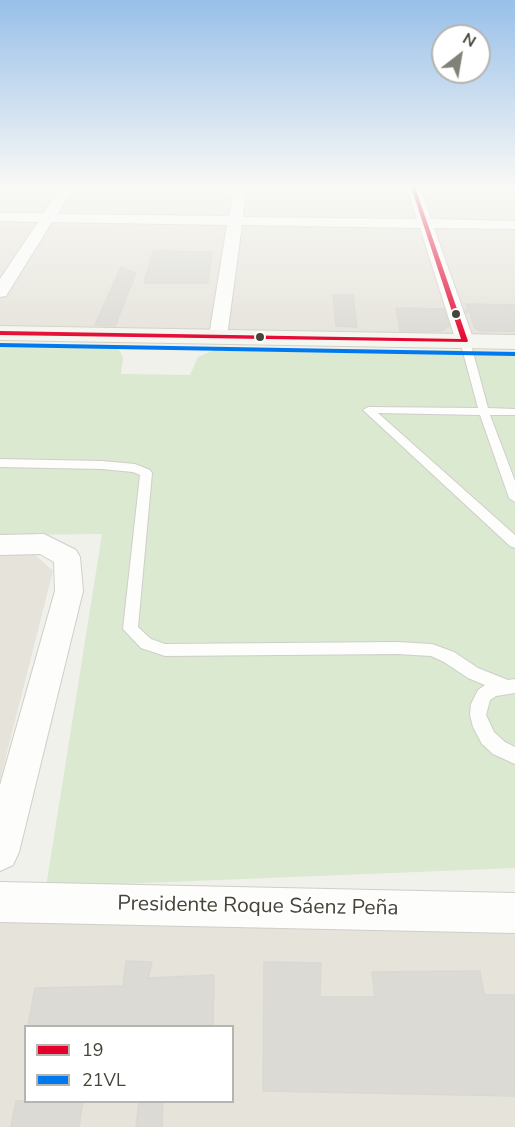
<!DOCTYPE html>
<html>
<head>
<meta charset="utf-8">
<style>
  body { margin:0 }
  #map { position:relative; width:515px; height:1127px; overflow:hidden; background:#f1f1ec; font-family:"Nunito Sans",sans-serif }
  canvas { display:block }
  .legend { position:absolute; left:24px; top:1025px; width:210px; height:78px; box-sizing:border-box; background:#fff; border:2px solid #b5b4b0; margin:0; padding:8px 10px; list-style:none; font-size:18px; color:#474439 }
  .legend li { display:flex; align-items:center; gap:12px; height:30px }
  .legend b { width:30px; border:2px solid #b5b4b0 }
  .north { position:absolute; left:431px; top:24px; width:60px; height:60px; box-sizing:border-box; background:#fff; border:2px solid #b5b4b0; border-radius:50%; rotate:31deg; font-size:16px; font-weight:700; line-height:24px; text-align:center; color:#474439 }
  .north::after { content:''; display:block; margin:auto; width:21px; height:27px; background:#828178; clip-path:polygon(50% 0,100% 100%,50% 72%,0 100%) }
</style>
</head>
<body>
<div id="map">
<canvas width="515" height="1127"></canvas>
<ul class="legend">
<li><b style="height:8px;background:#e4002b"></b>19</li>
<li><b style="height:8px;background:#0079ef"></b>21VL</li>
</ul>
<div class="north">N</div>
</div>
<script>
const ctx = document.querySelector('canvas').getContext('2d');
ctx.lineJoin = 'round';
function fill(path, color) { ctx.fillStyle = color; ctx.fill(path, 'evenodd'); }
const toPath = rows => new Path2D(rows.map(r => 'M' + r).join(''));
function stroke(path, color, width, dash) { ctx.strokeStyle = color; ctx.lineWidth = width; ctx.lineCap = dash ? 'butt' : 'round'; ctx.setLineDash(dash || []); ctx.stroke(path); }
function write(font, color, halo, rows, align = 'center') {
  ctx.font = font + ' "Nunito Sans",sans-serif'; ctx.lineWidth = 4.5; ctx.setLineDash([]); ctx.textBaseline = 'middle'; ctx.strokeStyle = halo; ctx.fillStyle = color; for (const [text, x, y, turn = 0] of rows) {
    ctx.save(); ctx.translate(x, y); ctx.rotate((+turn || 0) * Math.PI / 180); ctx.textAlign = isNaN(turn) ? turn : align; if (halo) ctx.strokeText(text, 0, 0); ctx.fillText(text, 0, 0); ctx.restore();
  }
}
fill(toPath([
  [0,187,515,187,515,338,0,328],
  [0,552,32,552,53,571,0,780],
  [0,902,515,913,515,1127,0,1127],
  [26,1026,232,1026,232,1102,26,1102]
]), '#e5e3da');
fill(toPath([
  [0,344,110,345,120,351,123,358,121,374,190,375,198,357,219,348,515,351,515,868,46,887,102,534,0,535]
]), '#dae9cf');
const building = toPath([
  [153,251,212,252,208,283,144,283,153,251],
  [121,267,136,273,115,326,95,325,121,267],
  [333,295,353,295,357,327,336,326,333,295],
  [466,304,515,305,515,331,481,331,475,328,469,311,466,313,465,310,468,310,466,304],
  [396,308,444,309,449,326,441,331,400,331,396,308],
  [126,961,152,962,148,978,214,975,213,1026,28,1026,35,988,123,986,126,961],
  [264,962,321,963,320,997,375,997,372,972,480,971,484,995,515,995,515,1096,263,1091,264,962],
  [16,1101,83,1101,79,1127,11,1127,16,1101],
  [139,1101,163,1101,162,1127,136,1127,139,1101]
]);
fill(building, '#dbdad4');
stroke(building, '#d9d8d2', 1.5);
const lane = toPath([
  [462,339,470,341,488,408,515,409,515,415,490,415,515,481,515,502,509,498,480,415,378,413,515,535,515,548,510,546,363,410,368,407,478,408,460,341,462,339],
  [0,459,102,461,135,464,150,470,152,473,138,627,151,639,165,644,397,642,432,644,454,652,478,668,508,680,515,679,515,693,496,696,490,700,486,715,494,732,505,742,515,747,515,764,493,754,482,744,473,727,470,715,471,704,478,690,485,685,468,678,444,662,431,656,397,654,165,656,141,648,123,629,140,475,133,472,102,469,0,467,0,459]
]);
const street = toPath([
  [61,187,74,187,58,214,229,216,234,187,246,187,243,217,417,219,407,187,420,187,431,219,515,221,515,229,434,228,474,341,472,345,465,347,458,345,456,341,420,228,242,225,227,336,225,340,218,342,211,340,209,336,227,225,52,222,6,296,0,297,0,279,38,222,0,221,0,213,44,213,61,187],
  [44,534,76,550,80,557,83,591,19,852,13,865,0,871,0,785,55,591,54,562,40,554,0,555,0,535,44,534],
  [0,882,515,893,515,933,0,922,0,882]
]);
const secondary = toPath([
  [0,326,515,335,515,349,0,340,0,326]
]);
stroke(lane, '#cfceca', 2);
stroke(street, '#cfceca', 2);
stroke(secondary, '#d1d0c5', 2);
fill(lane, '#fdfdfc');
fill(street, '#fdfdfc');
fill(secondary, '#f6f6f0');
fill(toPath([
  [411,187,415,187,468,341,467,342,0,335,0,331,461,339,411,187]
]), '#e4002b');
fill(toPath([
  [0,343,515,352,515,356,0,347,0,343]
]), '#0079ef');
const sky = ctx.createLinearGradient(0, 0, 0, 345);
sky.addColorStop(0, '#98c0e9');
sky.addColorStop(0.54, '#f9f9f6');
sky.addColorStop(1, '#f9f9f600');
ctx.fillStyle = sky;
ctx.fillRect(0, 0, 515, 345);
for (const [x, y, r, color] of [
  [456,314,5,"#474439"],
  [260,337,5,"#474439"]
]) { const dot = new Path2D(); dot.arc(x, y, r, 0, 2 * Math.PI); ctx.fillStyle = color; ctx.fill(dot); stroke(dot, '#fff', 2); }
write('21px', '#474439', '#fff', [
  ["Presidente Roque Sáenz Peña",258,907,1]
]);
</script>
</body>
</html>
